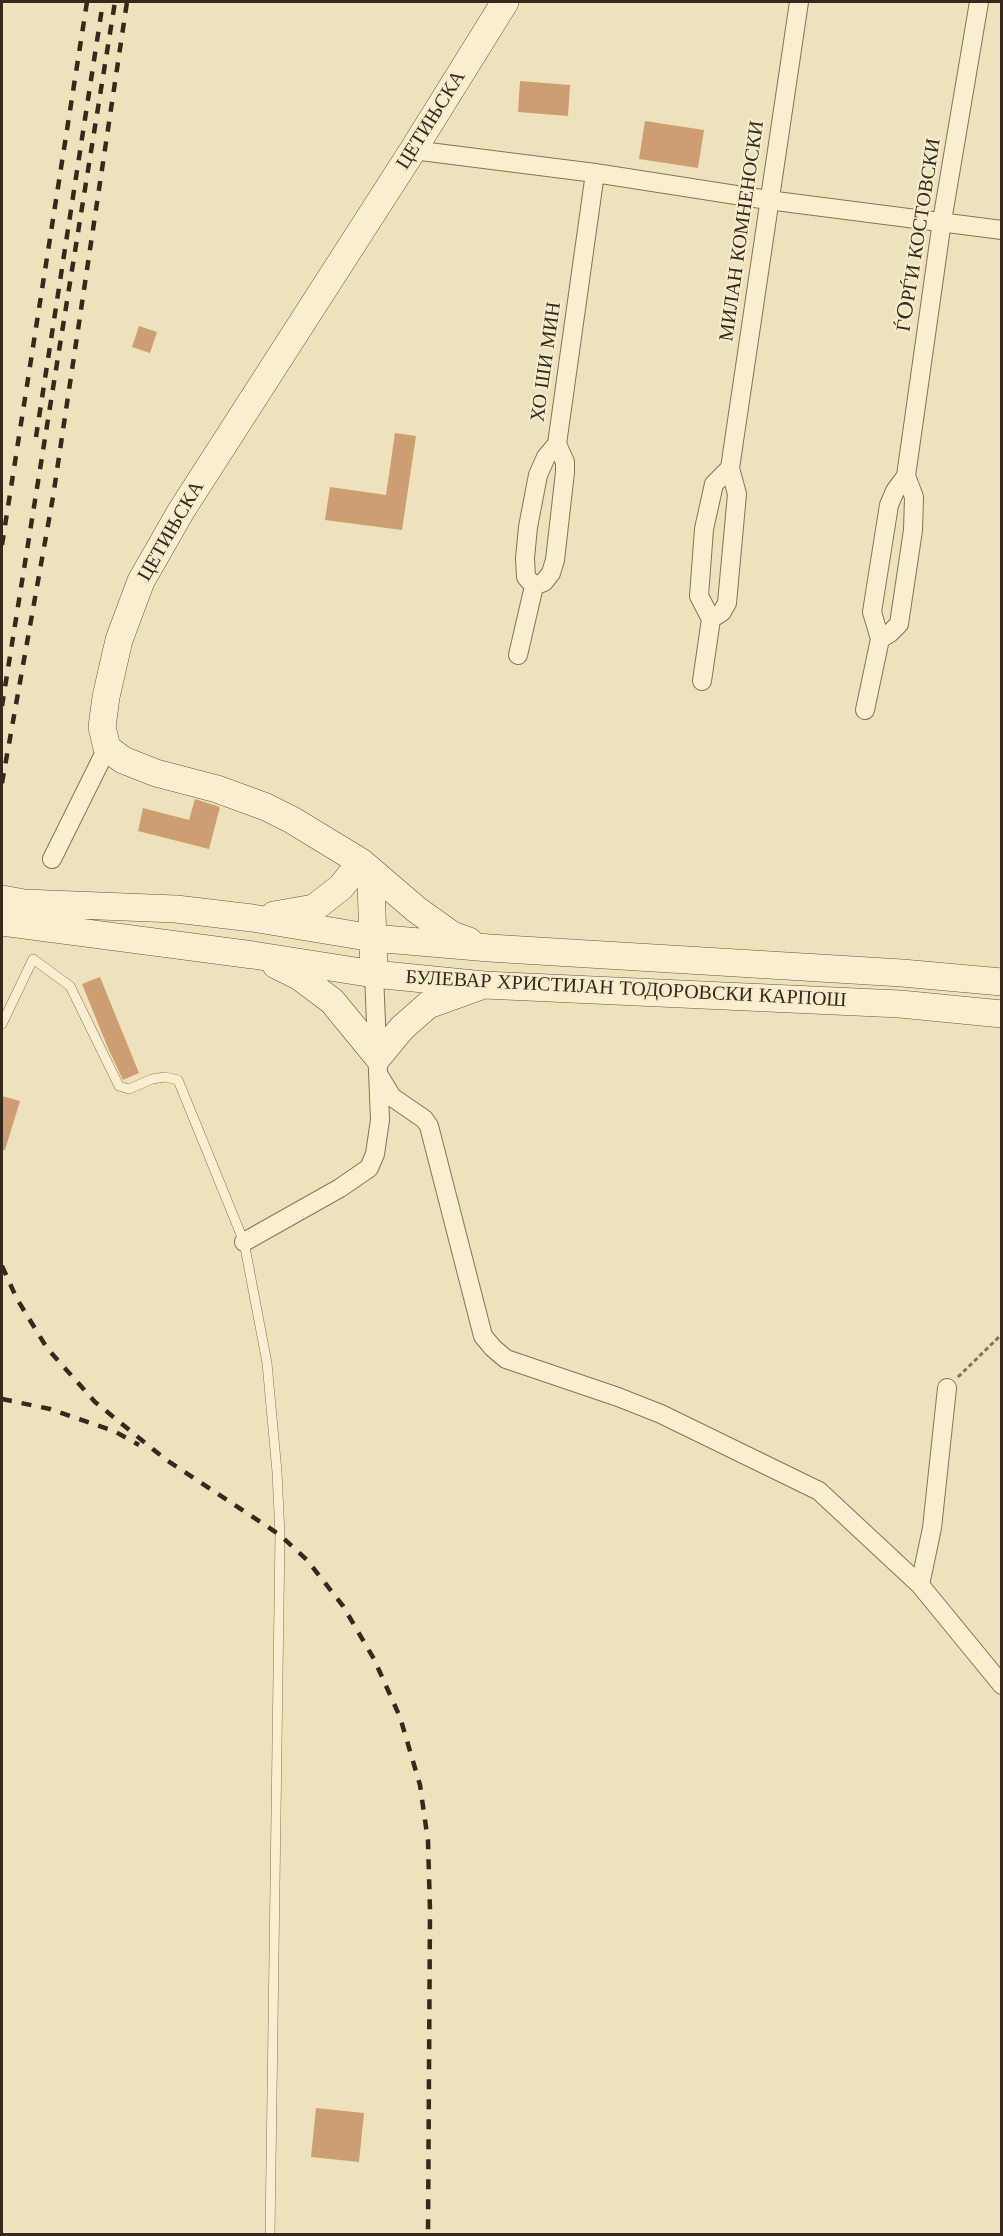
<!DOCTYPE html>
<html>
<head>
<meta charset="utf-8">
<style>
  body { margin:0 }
  #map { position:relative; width:1003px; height:2236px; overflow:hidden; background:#eee2bd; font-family:"Libre Baskerville",serif }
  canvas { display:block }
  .frame { position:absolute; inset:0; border:3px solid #35291b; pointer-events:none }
</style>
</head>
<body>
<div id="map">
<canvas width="1003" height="2236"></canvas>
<div class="frame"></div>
</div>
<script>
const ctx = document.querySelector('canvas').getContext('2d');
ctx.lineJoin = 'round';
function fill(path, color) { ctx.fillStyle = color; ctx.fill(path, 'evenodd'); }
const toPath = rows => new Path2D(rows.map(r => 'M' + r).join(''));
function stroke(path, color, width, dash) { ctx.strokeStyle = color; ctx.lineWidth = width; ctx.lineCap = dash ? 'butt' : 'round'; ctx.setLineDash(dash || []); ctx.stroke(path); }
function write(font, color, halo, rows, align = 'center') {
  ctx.font = font + ' "Libre Baskerville",serif'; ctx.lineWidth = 4.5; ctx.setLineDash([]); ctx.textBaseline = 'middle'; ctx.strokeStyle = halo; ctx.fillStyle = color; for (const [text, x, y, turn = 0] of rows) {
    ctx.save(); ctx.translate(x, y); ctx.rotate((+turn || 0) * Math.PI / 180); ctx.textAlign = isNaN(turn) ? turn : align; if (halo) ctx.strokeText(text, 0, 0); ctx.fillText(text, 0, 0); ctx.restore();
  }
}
fill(toPath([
  [520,81,570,85,568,116,518,112],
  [645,121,704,130,698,168,639,159],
  [139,326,157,332,150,353,132,347],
  [395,433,416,436,402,530,325,520,330,487,386,495],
  [195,799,220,807,209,849,138,831,143,808,189,820],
  [100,977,139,1073,123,1080,108,1048,82,984],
  [2,1096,20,1101,5,1150,2,1150],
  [316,2108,364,2113,359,2162,311,2157]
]), '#cd9e72');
const lane = toPath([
  [2,1024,33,959,70,986,119,1086,129,1089,152,1079,165,1077,178,1080,244,1242,267,1363,277,1472,280,1535,270,2234]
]);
const street = toPath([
  [413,150,595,173],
  [534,586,526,577,525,558,528,527,538,475,546,457,557,444,595,173,768,200,1002,230],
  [534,586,544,582,551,573,555,560,565,472,565,462,557,444],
  [711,619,722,612,727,603,737,494,730,468],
  [880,639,890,633,899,624,913,530,914,497,906,476],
  [518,655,534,586],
  [702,681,711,619,699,596,704,529,714,484,730,468,799,2],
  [865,710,880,639,872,612,889,505,895,491,906,476,942,221,979,2],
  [52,859,107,748],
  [378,1074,392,1097,424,1119,429,1126,483,1336,493,1348,506,1359,618,1397,661,1414,819,1491,920,1585,1002,1685],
  [244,1242,340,1188,369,1168,375,1154,380,1120,374,974],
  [920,1585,932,1528,947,1388]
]);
const secondary = toPath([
  [2,899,24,903,176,909,252,918,373,938,489,948,902,973,1002,982],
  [274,915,314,908,341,887,361,862,417,910,452,935,469,941],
  [2,922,253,955,374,974,484,985,900,1004,1002,1014],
  [276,965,300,977,332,1001,378,1057,402,1028,428,1005,478,987],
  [374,974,371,882,361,862,292,820,266,807,217,789,156,773,123,760,107,748,102,727,106,697,119,640,141,581,181,511,413,150,505,2]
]);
stroke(lane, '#867356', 10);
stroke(street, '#867356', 20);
stroke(secondary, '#67533a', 28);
stroke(toPath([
  [958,1377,1002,1334]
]), '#867356', 3, [4.5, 3]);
stroke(lane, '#f9efd0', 9);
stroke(street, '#f9efd0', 18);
stroke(secondary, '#f9efd0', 27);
stroke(toPath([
  [36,437,103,2],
  [2,545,87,2],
  [2,706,115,2],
  [2,783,53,497,127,2],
  [2,1266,17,1299,47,1348,95,1402,165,1459,280,1535,307,1560,343,1606,374,1659,400,1717,420,1785,428,1841,430,1910,428,2234],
  [2,1399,50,1409,114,1431,139,1445]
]), '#35291b', 4.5, [10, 10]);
write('20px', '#35291b', '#f5eccd', [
  ["ЦЕТИЊСКА",431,120,-58],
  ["МИЛАН КОМНЕНОСКИ",742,231,-82],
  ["ЃOРЃИ КОСТОВСКИ",919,235,-81],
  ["ХО ШИ МИН",546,362,-82],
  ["ЦЕТИЊСКА",171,531,-60],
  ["БУЛЕВАР ХРИСТИЈАН ТОДОРОВСКИ КАРПОШ",626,989,3]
]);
</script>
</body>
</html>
